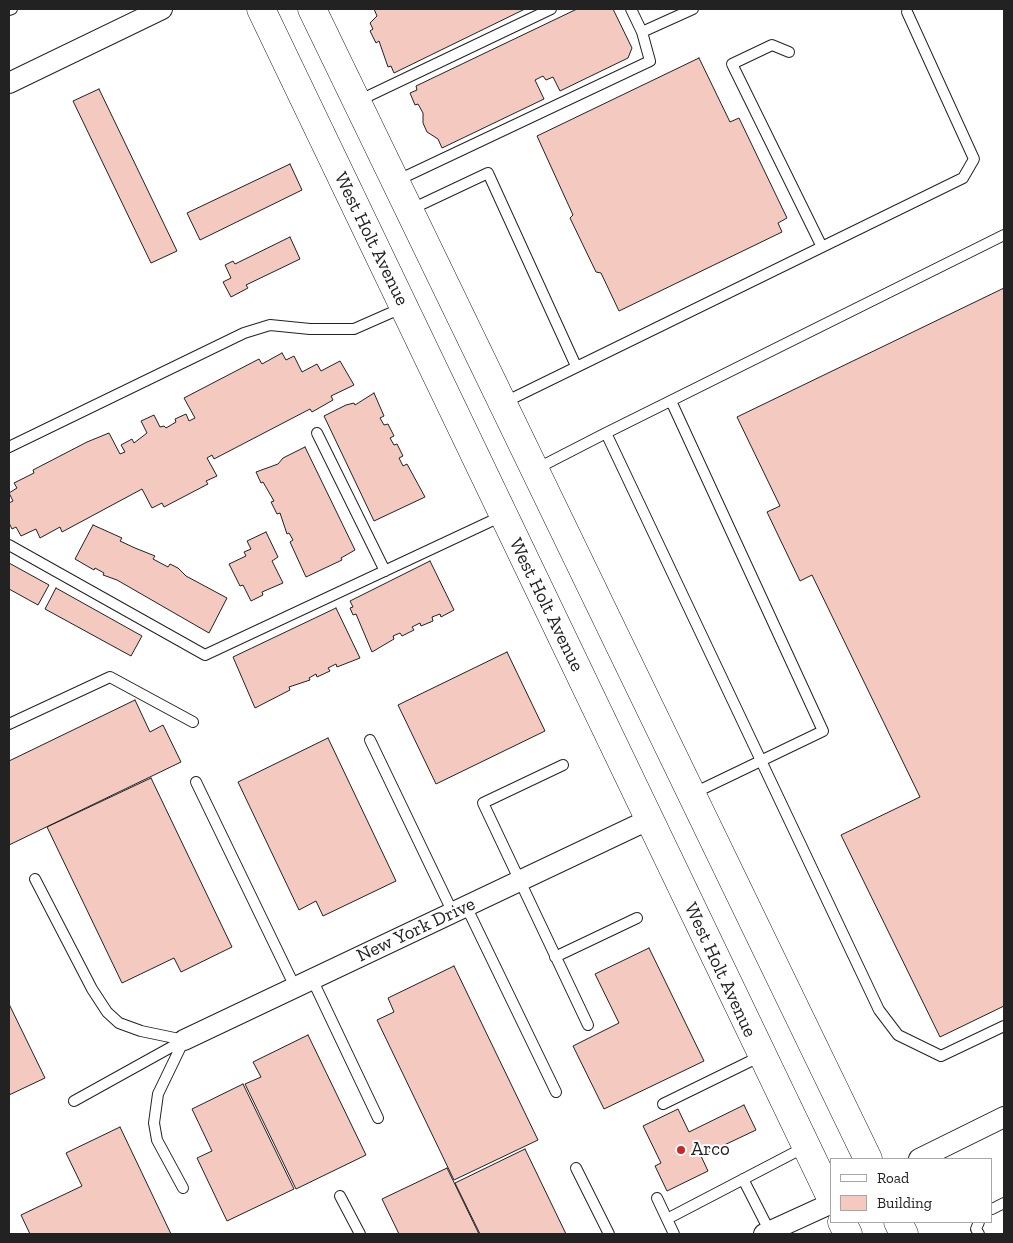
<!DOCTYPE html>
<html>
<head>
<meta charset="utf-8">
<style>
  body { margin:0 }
  #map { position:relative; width:1013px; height:1243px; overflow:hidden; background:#fff; font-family:"Zilla Slab",serif }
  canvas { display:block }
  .frame { position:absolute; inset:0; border:10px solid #222; pointer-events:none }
  .legend { position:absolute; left:830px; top:1158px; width:162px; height:65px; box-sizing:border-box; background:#fff; border:1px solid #a7a7a7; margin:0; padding:6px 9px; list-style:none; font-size:15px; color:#222 }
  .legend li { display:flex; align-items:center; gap:10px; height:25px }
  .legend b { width:25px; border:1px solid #a7a7a7 }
</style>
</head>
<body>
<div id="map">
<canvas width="1013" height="1243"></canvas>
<div class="frame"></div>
<ul class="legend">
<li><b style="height:6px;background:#fff"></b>Road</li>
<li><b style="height:14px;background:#f3c9c0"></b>Building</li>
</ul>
</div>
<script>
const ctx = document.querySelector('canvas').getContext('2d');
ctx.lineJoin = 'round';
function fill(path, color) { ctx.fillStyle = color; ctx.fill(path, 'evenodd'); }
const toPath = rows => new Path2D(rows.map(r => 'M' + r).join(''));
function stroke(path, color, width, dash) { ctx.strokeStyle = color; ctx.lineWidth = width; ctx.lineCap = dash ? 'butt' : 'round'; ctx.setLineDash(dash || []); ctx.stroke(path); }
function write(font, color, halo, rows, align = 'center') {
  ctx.font = font + ' "Zilla Slab",serif'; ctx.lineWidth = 4; ctx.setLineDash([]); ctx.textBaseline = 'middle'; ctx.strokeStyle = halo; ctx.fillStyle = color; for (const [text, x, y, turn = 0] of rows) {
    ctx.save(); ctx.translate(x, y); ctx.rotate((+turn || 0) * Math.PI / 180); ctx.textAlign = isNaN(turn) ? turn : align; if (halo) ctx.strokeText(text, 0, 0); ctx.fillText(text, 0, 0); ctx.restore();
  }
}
const building = toPath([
  [374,9,525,9,394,73,391,66,388,67,379,41,376,43,370,31,373,29,370,23,377,16,374,9],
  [577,9,613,9,632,48,628,58,560,91,553,77,546,80,543,76,535,80,544,99,442,148,438,139,427,132,423,123,423,113,418,104,415,105,410,93,417,90,416,86,577,9],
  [699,58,730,122,739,118,787,218,778,223,782,232,619,311,601,273,596,272,570,218,573,215,537,136,699,58],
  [99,89,177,251,151,263,73,101,99,89],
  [290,164,302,190,200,240,187,213,290,164],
  [290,237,300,259,246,285,248,288,231,297,223,282,231,278,225,265,233,261,235,264,290,237],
  [1004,288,1004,1006,940,1037,841,835,920,797,812,575,800,581,767,512,780,506,737,417,1004,288],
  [282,353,286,360,294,356,302,372,317,364,321,371,340,361,354,385,331,396,333,400,312,412,310,409,214,459,212,455,207,458,217,476,206,481,208,484,164,507,162,503,152,508,142,489,62,532,60,527,40,538,36,529,21,536,16,527,12,529,9,523,9,503,13,501,9,493,17,488,14,483,34,473,33,470,87,442,109,433,120,454,125,452,121,445,132,439,134,443,147,433,141,421,154,415,160,427,164,426,166,428,176,422,175,419,186,414,189,421,195,418,184,398,259,359,262,364,282,353],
  [374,393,384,416,380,418,384,425,388,424,394,436,390,438,394,445,397,444,403,456,399,458,403,466,407,464,425,497,374,521,324,416,346,405,354,403,355,405,374,393],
  [305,447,355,550,341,558,342,560,306,577,290,542,293,540,289,533,287,534,280,513,277,514,271,502,274,501,263,482,261,483,256,472,278,464,283,458,305,447],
  [93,525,122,538,120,541,135,548,155,556,153,559,168,567,170,564,178,568,186,576,227,598,209,633,117,580,103,575,104,573,95,568,94,570,75,559,93,525],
  [266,532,278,557,272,561,283,583,262,592,263,595,251,601,243,585,240,586,229,564,246,556,244,552,251,549,247,541,266,532],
  [430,561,454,610,441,617,440,614,432,617,433,621,421,626,420,623,412,627,414,630,402,636,400,633,393,636,394,639,372,652,356,614,353,615,350,608,353,607,350,601,430,561],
  [9,563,49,585,38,605,9,589,9,563],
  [56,588,142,636,131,656,45,609,56,588],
  [336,608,360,658,337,667,336,664,328,668,330,671,317,677,316,674,309,678,310,680,289,687,290,690,255,708,233,657,336,608],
  [507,652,545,731,436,784,398,705,507,652],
  [135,700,150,732,163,725,181,762,9,845,9,761,135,700],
  [328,738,396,881,323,916,316,901,299,910,238,782,328,738],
  [151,778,232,947,181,972,174,958,122,983,47,827,151,778],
  [649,948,704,1061,604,1109,573,1046,619,1023,595,974,649,948],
  [454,966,538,1140,454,1180,377,1020,394,1012,388,998,454,966],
  [9,1004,45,1078,9,1095,9,1004],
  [308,1035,366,1155,296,1189,245,1084,261,1077,253,1062,308,1035],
  [243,1084,294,1189,227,1221,197,1158,212,1151,192,1109,243,1084],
  [744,1105,756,1130,701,1156,708,1171,667,1191,655,1166,661,1163,643,1126,678,1109,689,1132,744,1105],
  [120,1127,171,1234,30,1234,21,1215,82,1186,66,1153,120,1127],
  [525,1149,566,1234,480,1234,455,1183,525,1149],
  [447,1168,479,1234,399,1234,382,1199,447,1168]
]);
fill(building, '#f3c9c0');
stroke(building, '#222', 1);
const service = toPath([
  [9,10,12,9],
  [642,32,693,9],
  [789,52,772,45,732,64,822,247],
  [358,101,551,9],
  [396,181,650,61,642,32,631,9],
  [418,206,488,173,576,366],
  [1004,235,606,433,879,1010,898,1035,941,1056,1004,1026],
  [671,401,823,731,692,794],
  [503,403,963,178,974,159,907,12],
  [317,433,385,571],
  [9,447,244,333,270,325,310,329,354,329,404,307],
  [536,469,606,433],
  [9,545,205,655,502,516],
  [9,724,110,677,193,722],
  [370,740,453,913],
  [563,765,483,803,588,1025],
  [196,782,295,987],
  [35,879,92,989,107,1012,119,1023,141,1031,184,1040],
  [466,906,556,1092],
  [555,957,637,918],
  [312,979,378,1118],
  [74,1101,184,1040],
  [663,1104,761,1056],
  [576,1168,609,1234],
  [743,1179,770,1232],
  [183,1188,157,1140,154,1123,158,1094,184,1040],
  [340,1196,360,1234],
  [657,1198,674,1234],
  [992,1209,1004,1203],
  [667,1219,805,1147],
  [979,1222,976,1229,979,1234]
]);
const minor = toPath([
  [9,83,162,9],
  [184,1040,648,820],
  [919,1159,1004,1117],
  [764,1234,832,1203]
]);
const primary = toPath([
  [261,9,832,1200],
  [312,9,868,1159],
  [842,1222,848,1234],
  [898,1222,904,1234]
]);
stroke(service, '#222', 12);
stroke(minor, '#222', 22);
stroke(primary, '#222', 29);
stroke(service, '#fff', 10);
stroke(minor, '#fff', 20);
stroke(primary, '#fff', 28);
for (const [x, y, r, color] of [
  [681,1150,5,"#c62828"]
]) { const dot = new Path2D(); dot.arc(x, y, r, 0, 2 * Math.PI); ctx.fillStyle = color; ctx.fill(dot); stroke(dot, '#fff', 2); }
write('19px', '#222', '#fff', [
  ["West Holt Avenue",371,239,64],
  ["West Holt Avenue",546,605,64],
  ["New York Drive",416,930,-25],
  ["West Holt Avenue",720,970,65]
]);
write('19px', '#222', '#fff', [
  ["Arco",691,1150]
], 'left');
</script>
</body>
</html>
